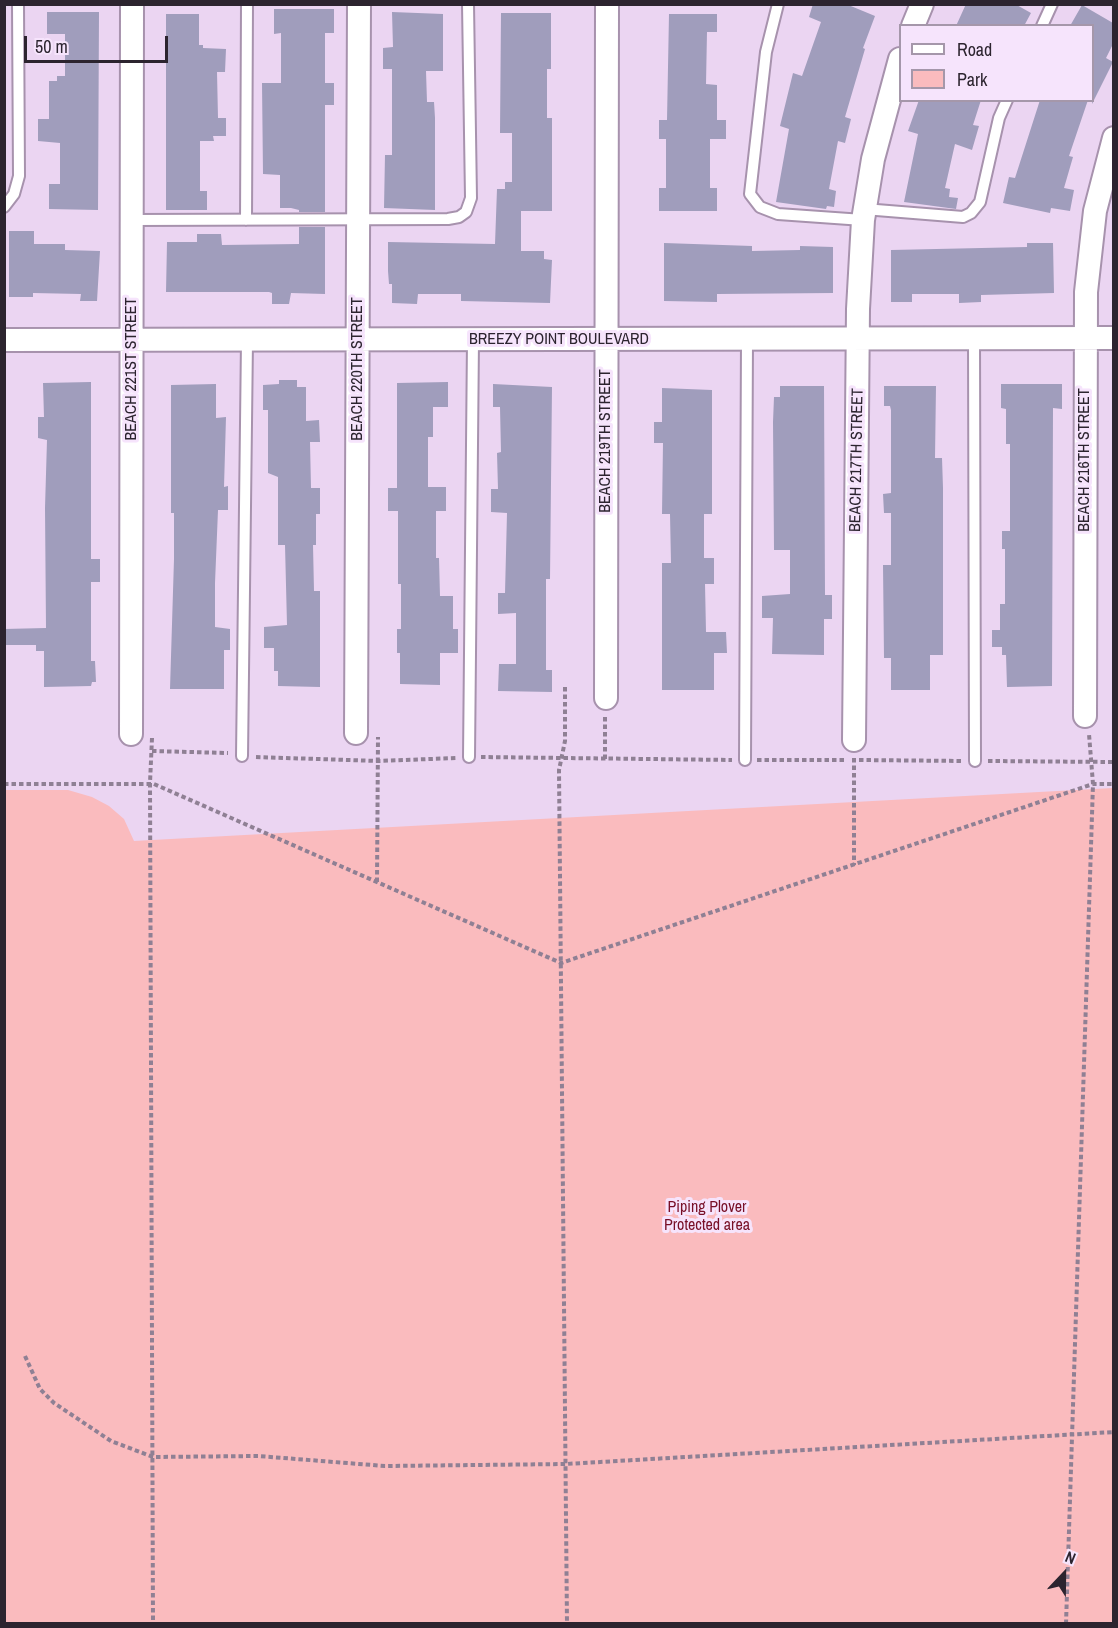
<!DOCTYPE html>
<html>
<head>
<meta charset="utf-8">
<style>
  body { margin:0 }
  #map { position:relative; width:1118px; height:1628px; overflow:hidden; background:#ebd5f2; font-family:"Archivo Narrow",sans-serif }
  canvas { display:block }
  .frame { position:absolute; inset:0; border:6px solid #2c242f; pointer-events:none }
  .legend { position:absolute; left:899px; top:24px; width:195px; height:78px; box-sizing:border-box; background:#f6e4fc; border:2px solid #a597aa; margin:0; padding:8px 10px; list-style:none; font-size:18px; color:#2c242f }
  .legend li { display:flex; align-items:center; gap:12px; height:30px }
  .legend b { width:30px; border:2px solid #a597aa }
  .north { position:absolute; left:1034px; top:1544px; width:60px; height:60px; -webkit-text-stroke:4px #f6e4fc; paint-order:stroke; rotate:22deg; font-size:16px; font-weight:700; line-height:24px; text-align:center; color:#2c242f }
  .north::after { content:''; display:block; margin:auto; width:21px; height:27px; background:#2c242f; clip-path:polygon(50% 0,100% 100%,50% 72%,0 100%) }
  .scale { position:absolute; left:24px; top:36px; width:144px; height:27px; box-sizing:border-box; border:3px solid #2c242f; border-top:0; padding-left:8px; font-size:18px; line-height:21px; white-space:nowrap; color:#2c242f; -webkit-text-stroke:4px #f6e4fc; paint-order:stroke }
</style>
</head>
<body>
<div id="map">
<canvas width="1118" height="1628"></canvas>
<div class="frame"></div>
<ul class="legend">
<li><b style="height:8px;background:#fff"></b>Road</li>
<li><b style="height:16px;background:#fabbbe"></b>Park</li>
</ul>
<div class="north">N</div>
<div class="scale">50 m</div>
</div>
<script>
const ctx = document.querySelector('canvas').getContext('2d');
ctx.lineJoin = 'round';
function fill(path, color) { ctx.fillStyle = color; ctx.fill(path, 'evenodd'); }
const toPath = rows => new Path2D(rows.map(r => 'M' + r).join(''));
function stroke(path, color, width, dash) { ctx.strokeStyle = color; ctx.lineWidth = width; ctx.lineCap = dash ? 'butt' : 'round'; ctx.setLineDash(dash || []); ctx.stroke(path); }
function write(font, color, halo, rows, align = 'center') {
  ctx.font = font + ' "Archivo Narrow",sans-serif'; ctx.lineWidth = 6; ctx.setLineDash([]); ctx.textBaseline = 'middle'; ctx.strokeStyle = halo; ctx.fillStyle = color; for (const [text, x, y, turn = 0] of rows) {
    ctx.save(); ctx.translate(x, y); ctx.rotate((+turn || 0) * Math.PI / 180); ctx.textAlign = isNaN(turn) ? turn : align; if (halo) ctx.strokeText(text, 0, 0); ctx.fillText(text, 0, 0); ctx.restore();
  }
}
fill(toPath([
  [1113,788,1113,1623,5,1623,5,790,68,790,92,797,109,806,124,819,134,841]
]), '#fabbbe');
fill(toPath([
  [813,4,846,4,875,16,863,48,865,49,845,117,851,119,845,143,838,141,829,189,836,191,834,207,827,206,826,209,776,202,789,129,780,126,793,73,802,76,821,22,809,17],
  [966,4,1015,4,1031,13,1024,26,956,26],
  [1082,5,1113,23,1113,44,1106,58,1113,62,1092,104,1092,26,1070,26],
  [274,9,334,9,334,33,325,33,325,83,334,83,334,105,325,105,325,212,299,212,299,210,291,208,280,208,280,175,263,174,262,83,281,83,281,33,274,34],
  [47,12,99,12,98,210,49,209,49,184,60,184,60,143,38,141,38,119,49,119,49,81,57,81,57,76,65,76,65,34,47,34],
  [392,12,443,14,443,71,426,71,427,102,434,102,435,118,435,210,384,208,385,155,392,155,392,69,383,69,383,48,393,47],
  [501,13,551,13,551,69,547,69,547,118,552,118,552,211,521,211,521,251,544,251,544,259,552,260,550,303,461,301,461,294,418,294,417,304,392,303,392,284,389,284,388,271,388,242,495,244,497,189,505,189,505,182,512,182,512,133,500,133],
  [166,14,199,14,199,45,203,45,203,48,226,49,225,72,217,72,218,118,226,118,226,136,213,136,214,141,200,141,200,191,207,191,207,210,166,210],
  [669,14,717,14,717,32,707,32,706,84,717,85,717,120,726,120,726,139,710,139,710,188,717,188,717,211,659,211,659,188,666,188,666,139,659,139,659,120,667,120],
  [919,100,981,100,973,125,979,126,972,150,955,144,945,188,950,189,949,197,958,198,956,209,904,202,918,134,908,131],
  [1040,100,1088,100,1069,156,1073,157,1064,188,1074,190,1070,211,1051,208,1050,213,1003,203,1009,177,1015,178],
  [299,227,325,227,325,294,291,293,289,304,272,304,272,293,269,292,166,292,167,242,197,242,197,234,221,234,222,245,299,244],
  [9,231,34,231,34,244,65,244,65,250,100,251,97,301,80,301,81,294,33,293,33,297,9,297],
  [664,243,752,246,752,251,800,250,800,246,833,247,833,293,717,294,717,302,664,301],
  [1027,243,1053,243,1054,293,981,295,981,302,959,303,959,294,912,294,912,302,891,302,891,250,1027,247],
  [279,380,297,380,297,387,306,387,306,421,319,420,320,442,310,442,311,488,320,488,320,514,316,514,316,545,313,545,314,591,320,591,320,687,278,686,278,671,274,671,274,648,264,648,264,627,287,625,285,545,278,545,278,477,268,473,268,410,263,410,263,385,279,384],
  [91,382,91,559,100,559,100,582,91,582,91,661,95,661,96,682,92,682,91,686,44,687,44,651,36,651,36,645,4,645,4,629,46,628,45,508,47,440,38,438,38,417,44,417,43,383],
  [448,382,448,407,433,407,433,437,428,437,428,487,446,487,446,511,436,511,436,558,439,558,440,596,453,596,453,629,458,629,458,653,440,653,440,685,400,684,400,653,397,653,397,629,401,629,401,584,398,584,398,511,388,511,388,488,397,488,397,383],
  [216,384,216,418,226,417,224,487,228,486,228,510,218,510,215,583,215,627,230,629,230,650,224,650,224,689,170,689,174,559,174,513,171,513,171,385],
  [493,384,552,387,550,579,546,579,546,670,552,670,552,692,498,691,499,664,516,664,516,613,498,614,498,593,505,593,507,513,491,512,491,489,498,489,497,453,501,452,500,407,493,407],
  [1001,384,1062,384,1062,409,1053,408,1052,686,1007,687,1006,655,1002,655,1002,647,992,647,992,630,1000,630,1000,604,1005,604,1005,549,1002,549,1002,531,1010,531,1010,444,1006,444,1006,409,1001,408],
  [780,386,824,386,825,595,832,595,832,619,824,619,824,655,772,654,773,618,762,618,762,596,790,594,790,550,774,550,773,422,774,397,780,397],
  [884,386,936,386,935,458,942,458,943,488,943,655,930,655,930,690,891,690,891,658,884,658,883,565,891,565,891,513,884,513,883,494,891,493,891,410,890,406,884,406],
  [662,388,712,390,712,514,704,514,704,558,714,558,714,584,705,584,706,632,726,632,727,653,714,653,714,690,662,690,662,563,671,563,670,514,662,514,663,443,654,443,654,422,662,422]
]), '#a09dbc');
const lane = toPath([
  [778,4,766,52,750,194,760,207,778,214,863,220],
  [1042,26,1052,4],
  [4,207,14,194,19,176,18,4],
  [864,209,963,217,971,213,980,202,999,118,1007,100],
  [132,220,448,219,459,217,466,212,471,198,468,4],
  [246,220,247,4],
  [974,339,975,761],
  [242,756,247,340],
  [469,757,473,340],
  [745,760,747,340]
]);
const street = toPath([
  [913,26,922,4],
  [4,340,1114,338],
  [606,698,607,4],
  [1085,716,1086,292,1095,211,1114,138],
  [356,733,359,4],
  [131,734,132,4],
  [854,740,858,309,863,220,873,159,900,59]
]);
stroke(lane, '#a792ad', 14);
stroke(street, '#a792ad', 26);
stroke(toPath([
  [565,687,565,741,559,770,567,1624],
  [152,738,150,783,153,1624],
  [152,751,228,753],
  [256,757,378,761,456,758],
  [481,757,732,760],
  [854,758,854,865],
  [605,759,605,717],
  [757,760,846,760],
  [859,760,963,761],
  [988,761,1114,762],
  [4,784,154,784,561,963,1093,784,1114,784],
  [377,882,378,737],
  [25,1356,40,1389,54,1403,111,1441,153,1457,258,1456,385,1466,566,1464,1114,1432],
  [1066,1624,1093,784,1089,734]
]), '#8f8094', 4, [4.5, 3]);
stroke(lane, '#fff', 10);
stroke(street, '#fff', 22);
write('16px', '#2c242f', '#f6e4fc', [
  ["BREEZY POINT BOULEVARD",559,340],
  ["BEACH 221ST STREET",132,369,-90],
  ["BEACH 220TH STREET",358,369,-90],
  ["BEACH 219TH STREET",606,441,-90],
  ["BEACH 217TH STREET",857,460,-89],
  ["BEACH 216TH STREET",1085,460,-90]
]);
write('16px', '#780f27', '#f6e4fc', [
  ["Piping Plover",707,1208],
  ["Protected area",707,1226]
]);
</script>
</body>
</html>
